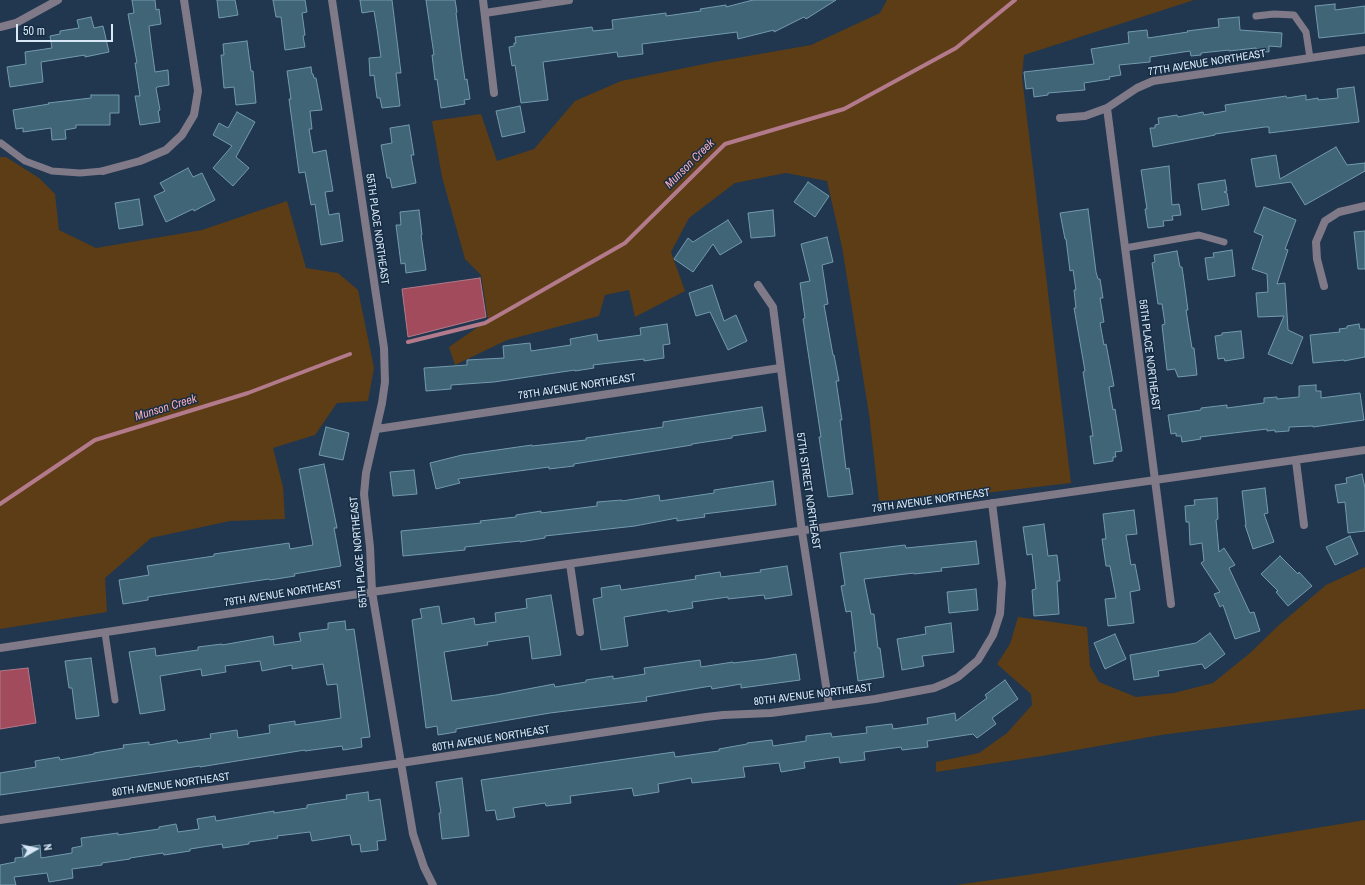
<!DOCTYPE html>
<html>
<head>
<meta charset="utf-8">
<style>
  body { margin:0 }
  #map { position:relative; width:1365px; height:885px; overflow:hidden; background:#20374f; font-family:"Archivo Narrow",sans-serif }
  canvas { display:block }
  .north { position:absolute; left:16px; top:829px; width:40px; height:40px; -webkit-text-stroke:3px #162d44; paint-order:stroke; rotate:81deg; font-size:11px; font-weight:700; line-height:16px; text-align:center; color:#d9e8f7 }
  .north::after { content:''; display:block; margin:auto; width:14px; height:18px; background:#d9e8f7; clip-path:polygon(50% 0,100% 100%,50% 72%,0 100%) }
  .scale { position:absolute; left:16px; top:24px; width:97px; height:18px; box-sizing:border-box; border:2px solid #d9e8f7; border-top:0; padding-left:5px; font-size:12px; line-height:14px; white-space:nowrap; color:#d9e8f7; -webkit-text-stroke:3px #162d44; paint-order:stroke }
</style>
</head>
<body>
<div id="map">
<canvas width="1365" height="885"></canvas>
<div class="north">N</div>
<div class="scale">50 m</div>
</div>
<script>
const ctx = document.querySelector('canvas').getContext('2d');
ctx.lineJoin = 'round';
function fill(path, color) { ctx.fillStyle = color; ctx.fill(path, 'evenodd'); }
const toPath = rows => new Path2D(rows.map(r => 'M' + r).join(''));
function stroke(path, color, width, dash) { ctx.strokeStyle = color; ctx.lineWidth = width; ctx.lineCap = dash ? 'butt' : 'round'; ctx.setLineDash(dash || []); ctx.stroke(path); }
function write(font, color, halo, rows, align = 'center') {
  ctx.font = font + ' "Archivo Narrow",sans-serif'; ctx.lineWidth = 3; ctx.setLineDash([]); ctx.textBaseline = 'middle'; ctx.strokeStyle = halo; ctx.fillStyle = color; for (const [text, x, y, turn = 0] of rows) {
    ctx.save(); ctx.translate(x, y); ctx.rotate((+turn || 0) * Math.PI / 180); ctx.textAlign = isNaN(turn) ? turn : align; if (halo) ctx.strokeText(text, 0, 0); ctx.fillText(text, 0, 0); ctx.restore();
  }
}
fill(toPath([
  [887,0,1194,0,1024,55,1022,77,1071,483,959,496,879,501,869,414,842,247,827,181,786,173,735,183,689,218,671,252,685,291,635,317,629,290,605,295,599,316,507,340,455,365,449,347,488,320,481,275,465,259,442,177,432,121,481,114,497,161,534,149,575,101,621,81,714,62,811,45,880,13],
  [0,157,6,157,39,178,55,194,59,230,96,248,202,230,287,201,306,268,338,273,358,290,374,368,368,401,337,403,315,435,273,448,283,487,285,519,230,521,151,538,105,578,107,612,0,629],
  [1365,567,1365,709,1161,735,1042,756,936,772,936,762,979,753,1007,733,1032,705,1031,694,997,664,1010,644,1018,617,1087,627,1090,666,1099,682,1136,697,1174,693,1213,683,1250,653,1279,625,1326,585],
  [1365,820,1365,885,956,885,1034,874]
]), '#5c3d15');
const water = toPath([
  [480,278,486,317,408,337,402,289,480,278],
  [28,668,36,723,0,729,0,671,28,668]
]);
fill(water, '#a24b5c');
stroke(water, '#b27a8a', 1);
stroke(toPath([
  [408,342,485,323,508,310,625,243,725,144,844,109,956,48,1015,0],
  [0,504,95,440,248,393,350,354]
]), '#b27a8a', 4);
const building = toPath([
  [132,0,155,0,156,10,159,9,161,24,149,26,151,43,155,72,168,70,169,85,157,87,156,88,160,110,158,111,160,122,140,125,135,96,140,96,135,63,137,63,128,14,134,13,132,0],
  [217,0,235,0,238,15,219,18,217,0],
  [273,0,305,0,307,12,302,13,305,35,303,36,305,47,285,50,281,17,276,17,273,0],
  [360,0,392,0,401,73,396,73,400,106,382,108,380,98,377,98,374,75,370,76,369,58,381,57,377,29,374,11,362,13,360,0],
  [426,0,455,0,457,12,456,13,461,52,465,80,467,79,470,99,464,100,465,104,441,108,437,79,435,80,432,55,434,55,426,0],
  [753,0,836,0,806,19,804,17,774,32,774,30,738,39,737,32,642,44,643,54,618,57,617,52,543,62,548,100,521,103,515,65,512,66,509,47,514,46,514,43,516,43,515,37,592,27,593,31,613,29,612,20,666,13,666,16,701,11,700,9,726,5,726,7,753,0],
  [1335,4,1335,10,1365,6,1365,33,1319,38,1315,6,1335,4],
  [91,17,94,28,103,26,109,52,85,57,85,55,41,62,43,82,10,87,7,67,26,64,25,52,52,48,50,36,60,34,60,31,79,28,77,20,91,17],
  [1239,17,1240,30,1282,33,1281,47,1269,46,1269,52,1256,51,1256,48,1229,51,1229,50,1201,53,1201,55,1191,56,1190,51,1150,57,1150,62,1119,65,1121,75,1109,77,1110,79,1084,83,1085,90,1048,93,1048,95,1034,97,1033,88,1026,89,1024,72,1094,64,1091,49,1129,43,1128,32,1147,30,1148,38,1188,32,1187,31,1219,27,1218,19,1239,17],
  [247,41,251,71,253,71,256,103,236,105,234,87,224,88,221,55,224,55,223,44,247,41],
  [311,67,312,74,313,74,314,78,316,78,322,110,310,111,312,129,309,129,313,153,326,150,333,191,325,192,329,215,339,213,343,241,321,245,315,204,311,205,305,172,299,173,289,99,291,99,287,71,311,67],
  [1354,87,1359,122,1269,133,1269,127,1265,127,1215,134,1215,135,1153,147,1150,128,1155,128,1155,125,1159,124,1158,118,1177,115,1178,117,1203,112,1204,115,1226,111,1225,105,1286,96,1287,98,1306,95,1306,100,1318,98,1318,100,1338,98,1337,89,1354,87],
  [91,95,119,95,119,113,110,113,110,125,76,125,76,128,65,130,66,139,52,140,51,128,23,132,23,128,16,129,13,110,49,104,48,103,91,98,91,95],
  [520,106,525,132,502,137,496,111,520,106],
  [237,112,255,122,236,157,249,168,233,186,213,168,232,146,213,135,219,123,228,128,237,112],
  [409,125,414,155,411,155,416,183,392,188,390,178,387,178,381,145,392,143,390,128,409,125],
  [1336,147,1347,165,1365,163,1365,171,1305,205,1291,182,1256,187,1251,159,1276,155,1280,179,1336,147],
  [1169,166,1172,205,1179,204,1181,215,1172,216,1173,220,1163,221,1164,226,1148,228,1145,209,1147,209,1141,170,1169,166],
  [188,168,193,177,202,173,215,200,194,211,193,209,166,222,154,196,165,191,160,183,188,168],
  [1225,180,1227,191,1224,192,1227,193,1229,205,1202,210,1198,184,1225,180],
  [808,182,829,196,815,217,794,202,808,182],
  [139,199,143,225,119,229,115,203,139,199],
  [1264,207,1296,220,1285,249,1288,250,1277,284,1285,283,1288,330,1303,337,1292,364,1268,354,1284,316,1258,317,1256,293,1268,292,1267,274,1252,269,1263,236,1254,232,1264,207],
  [1088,209,1096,272,1098,279,1100,279,1103,298,1100,298,1104,322,1100,323,1104,345,1106,344,1114,386,1109,387,1113,410,1115,409,1122,451,1115,452,1116,457,1113,457,1113,461,1094,464,1090,436,1093,436,1083,372,1085,371,1074,308,1076,308,1074,290,1076,290,1073,270,1070,271,1066,239,1065,239,1060,213,1088,209],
  [419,210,422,235,421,235,426,270,406,273,405,263,401,264,396,225,401,225,400,212,419,210],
  [773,210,775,236,751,238,748,213,773,210],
  [728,220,742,242,720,255,713,244,693,272,674,259,688,238,693,242,728,220],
  [1365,231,1365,269,1358,269,1354,232,1365,231],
  [827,237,833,262,822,265,828,304,824,305,833,355,834,355,839,381,836,381,842,420,840,420,846,469,849,468,853,494,828,497,819,437,821,437,803,319,805,318,800,283,810,281,801,244,827,237],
  [1232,250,1235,276,1208,280,1205,258,1214,257,1213,253,1232,250],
  [1177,251,1180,267,1182,267,1184,281,1188,310,1186,310,1192,348,1194,348,1197,375,1178,377,1175,369,1167,370,1162,325,1165,324,1162,304,1158,304,1152,263,1155,262,1154,255,1177,251],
  [712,285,724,321,736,315,747,341,728,350,710,312,696,316,689,293,712,285],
  [667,324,670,344,663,345,664,358,644,361,644,359,593,365,594,368,575,371,575,370,494,382,451,385,451,389,426,391,424,368,467,365,467,360,504,358,503,346,530,343,531,351,571,345,570,339,597,334,598,341,641,335,640,328,667,324],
  [1359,324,1360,329,1365,329,1365,357,1344,361,1344,360,1313,363,1310,335,1340,332,1339,329,1347,328,1347,326,1359,324],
  [1241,331,1244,358,1225,361,1224,358,1218,359,1215,336,1222,335,1222,333,1241,331],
  [1316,385,1316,391,1321,391,1321,398,1360,393,1364,420,1313,427,1313,426,1289,427,1289,431,1275,432,1275,430,1267,431,1267,429,1200,437,1201,439,1182,442,1181,436,1176,436,1176,433,1171,434,1168,415,1201,410,1201,408,1227,405,1227,408,1264,403,1264,398,1277,397,1277,399,1299,397,1299,386,1316,385],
  [762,407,766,431,732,436,732,438,692,444,692,445,574,464,574,466,549,469,549,467,458,479,460,483,436,489,430,463,462,455,532,445,532,446,586,440,586,438,663,427,663,422,762,407],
  [326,427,349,433,343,460,319,455,326,427],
  [324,464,337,528,334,528,341,566,294,574,295,576,270,580,269,579,148,597,148,600,123,604,119,580,149,575,147,566,214,556,214,554,289,543,290,549,313,545,299,469,324,464],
  [414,470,417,494,393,496,390,472,414,470],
  [1362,474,1365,488,1365,531,1348,533,1345,502,1338,503,1335,485,1347,483,1346,478,1362,474],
  [773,481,776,505,704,514,705,517,677,521,677,518,635,526,545,536,545,538,520,542,520,541,465,547,465,550,403,556,401,531,481,523,480,521,516,517,516,515,541,511,541,513,597,506,597,502,622,500,622,501,659,495,660,501,714,493,714,490,773,481],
  [1265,488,1268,513,1264,514,1274,542,1253,549,1245,525,1246,525,1242,491,1265,488],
  [1217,498,1218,519,1216,520,1219,552,1224,548,1235,565,1229,568,1250,613,1254,612,1260,631,1235,639,1223,605,1220,607,1214,594,1220,592,1201,563,1204,561,1202,543,1190,545,1189,522,1186,522,1185,506,1195,505,1194,500,1217,498],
  [1134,510,1137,534,1126,535,1131,565,1135,564,1140,590,1130,592,1134,623,1108,626,1105,599,1116,598,1110,566,1106,566,1102,539,1106,539,1103,514,1134,510],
  [1044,524,1048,556,1057,555,1060,581,1057,581,1059,614,1034,616,1032,590,1036,589,1032,554,1027,555,1023,527,1044,524],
  [1350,536,1358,554,1335,565,1326,547,1350,536],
  [976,541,979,564,941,568,942,571,914,574,914,573,864,579,871,614,874,614,878,648,880,648,884,677,858,681,854,652,856,652,851,611,846,612,841,586,845,585,840,553,905,545,906,548,976,541],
  [1280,556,1298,574,1299,572,1312,586,1288,606,1276,592,1278,591,1261,574,1280,556],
  [787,566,792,595,765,599,764,595,728,599,728,597,692,602,693,608,668,612,667,610,624,617,628,646,601,650,593,599,602,597,601,588,620,585,621,590,696,579,695,576,720,572,721,577,761,572,760,570,787,566],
  [976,589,978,610,949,613,947,592,976,589],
  [551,595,561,655,532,659,529,636,487,642,488,645,444,652,452,701,496,695,554,684,555,687,586,682,586,680,613,676,613,679,645,674,644,668,700,660,701,667,733,662,733,663,766,659,796,654,800,680,741,688,741,684,712,689,711,686,681,691,646,697,647,701,550,713,456,729,456,732,438,735,437,726,426,728,412,620,422,618,420,609,439,606,442,624,474,618,475,625,496,622,495,613,527,608,526,599,551,595],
  [345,621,346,630,354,629,370,737,361,738,362,747,343,750,342,746,305,751,305,750,212,765,200,767,200,766,0,795,0,773,36,767,35,761,59,757,60,760,94,754,94,753,124,748,123,745,149,742,149,745,177,740,178,743,211,738,210,734,237,730,238,738,270,733,269,725,295,721,295,725,341,718,337,684,327,685,323,664,292,669,292,665,262,671,260,661,225,666,226,672,202,676,201,669,160,676,165,710,140,714,129,652,155,648,156,656,198,650,198,647,222,644,222,645,273,636,274,645,301,641,299,633,328,629,328,623,345,621],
  [951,623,954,652,922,656,924,666,902,670,897,639,926,634,925,627,951,623],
  [1210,633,1225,654,1205,669,1202,664,1158,671,1159,676,1134,680,1130,655,1196,643,1210,633],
  [1115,634,1126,659,1105,669,1094,643,1115,634],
  [91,658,99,716,76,719,72,688,69,688,65,661,91,658],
  [1005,680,1018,699,992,718,996,724,977,738,973,734,927,741,928,747,902,750,901,747,864,752,865,760,840,763,839,757,804,762,805,768,781,772,779,763,743,767,745,777,692,783,691,778,658,784,659,792,634,796,632,788,570,796,571,803,546,806,545,803,513,808,515,817,497,820,495,810,486,811,481,780,674,752,675,757,719,751,719,749,747,744,747,743,772,740,773,746,806,741,806,736,831,733,832,737,867,733,866,727,892,724,893,729,928,724,927,718,955,713,956,721,987,698,985,695,1005,680],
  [462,778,469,836,442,839,439,813,441,813,436,782,462,778],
  [368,792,369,801,380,799,386,840,377,841,378,850,361,852,360,844,352,845,350,835,312,841,310,832,277,836,278,838,249,842,249,844,223,848,222,844,190,849,190,851,164,855,163,853,130,858,130,859,102,863,102,865,72,869,73,878,49,882,47,873,14,877,16,885,0,885,0,865,15,862,15,858,23,857,22,848,40,845,41,858,72,853,72,848,82,846,81,838,118,833,118,835,159,829,159,827,176,824,178,832,199,829,197,819,215,816,216,821,274,811,274,813,307,808,307,805,347,799,346,795,368,792]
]);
fill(building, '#406577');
stroke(building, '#739aae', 1);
stroke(toPath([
  [1256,16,1274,14,1294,15,1306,32,1310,58],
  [1,143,25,161,52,171,80,173,103,171],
  [1125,248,1199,235,1224,242],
  [105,633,115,700]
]), '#807987', 7);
stroke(toPath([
  [332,0,384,348,385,382,382,403,366,473,364,494,370,547,372,592,413,834,424,867,433,885],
  [483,0,494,93],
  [485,13,569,0],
  [0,27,16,23,58,0],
  [1107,108,1171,604],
  [1060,118,1085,116,1107,108,1137,88,1153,81,1365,50],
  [103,171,140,161,166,150,182,135,194,115,198,91,184,0],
  [758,285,773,307,802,532,829,705],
  [1324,286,1317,259,1316,242,1325,221,1339,212,1365,206],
  [377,429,780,368],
  [1296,461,1304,525],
  [570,564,580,632],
  [0,648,372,592,1365,450],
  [0,820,401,763,706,717,723,715,771,713,875,699,934,688,946,683,958,677,978,660,993,635,1000,614,1002,583,992,503]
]), '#807987', 8);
write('11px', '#d9e8f7', '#162d44', [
  ["77TH AVENUE NORTHEAST",1207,63,-9],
  ["55TH PLACE NORTHEAST",377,229,82],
  ["58TH PLACE NORTHEAST",1149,355,83],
  ["78TH AVENUE NORTHEAST",577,387,-9],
  ["57TH STREET NORTHEAST",808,491,82],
  ["79TH AVENUE NORTHEAST",931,501,-8],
  ["55TH PLACE NORTHEAST",359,552,-95],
  ["79TH AVENUE NORTHEAST",283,594,-9],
  ["80TH AVENUE NORTHEAST",813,695,-7],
  ["80TH AVENUE NORTHEAST",491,739,-9],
  ["80TH AVENUE NORTHEAST",171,785,-8]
]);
write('italic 12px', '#f5abb6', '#162d44', [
  ["Munson Creek",690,164,-45],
  ["Munson Creek",166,408,-17]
]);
</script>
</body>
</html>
